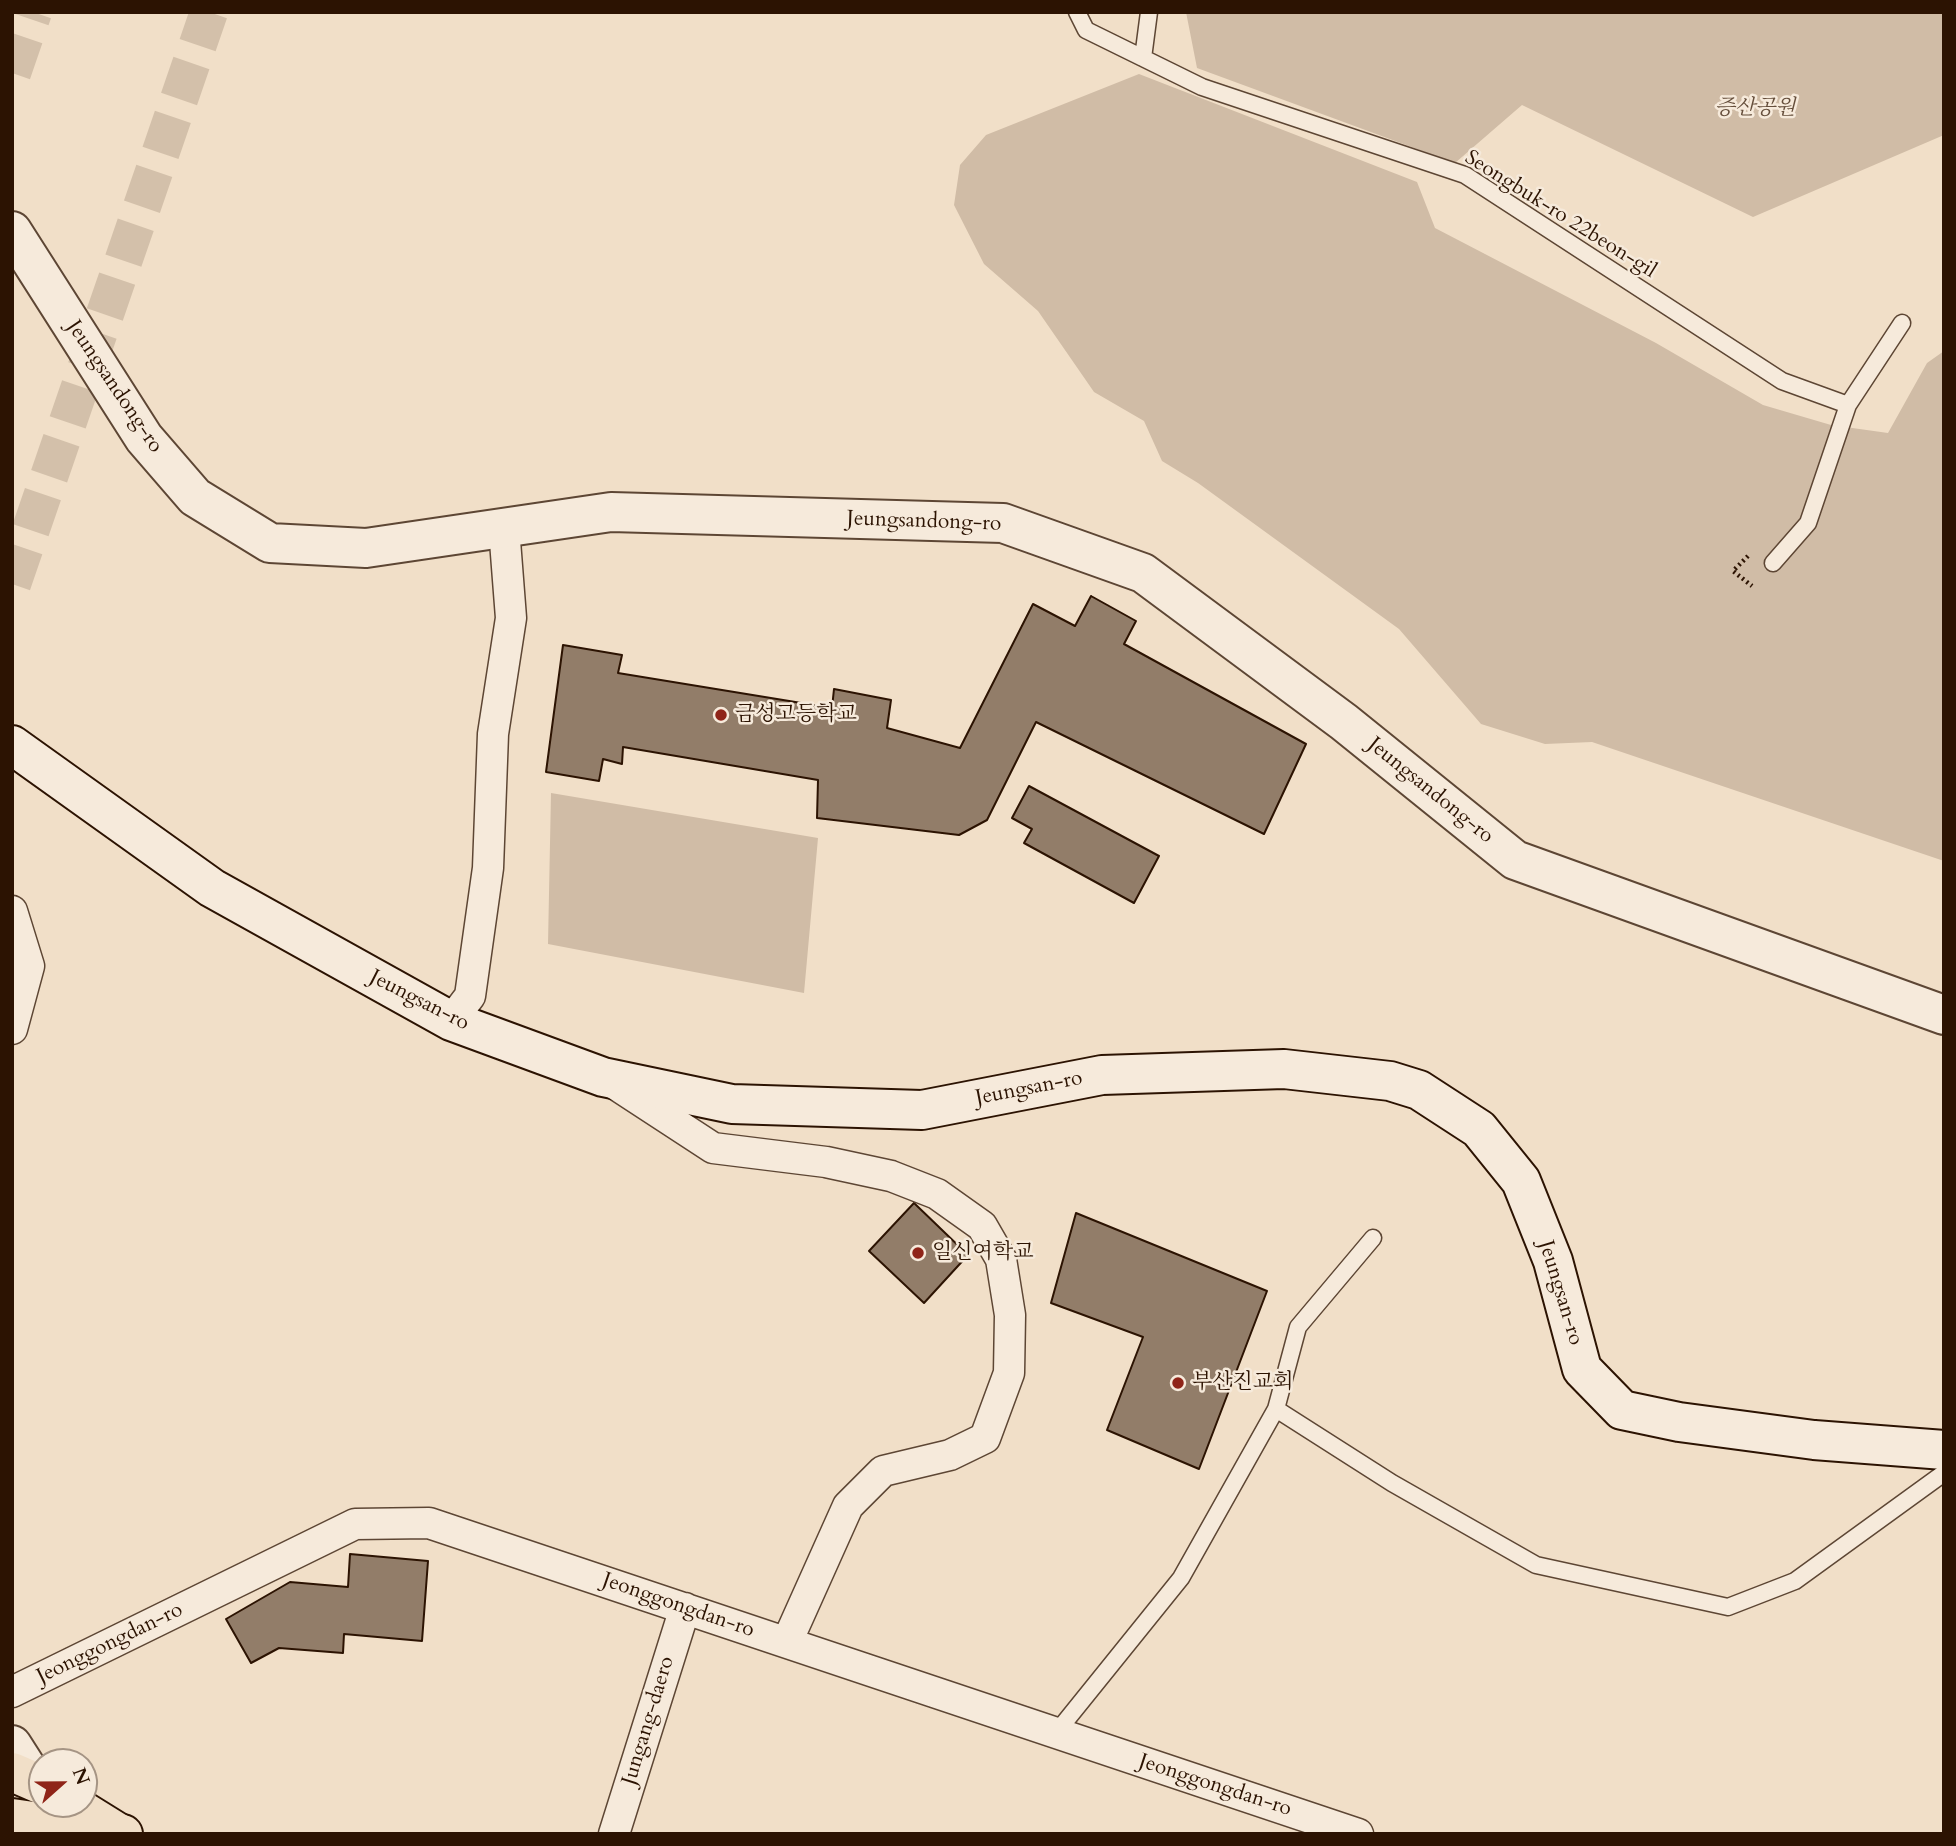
<!DOCTYPE html>
<html>
<head>
<meta charset="utf-8">
<style>
  body { margin:0 }
  #map { position:relative; width:1956px; height:1846px; overflow:hidden; background:#f1dfc8; font-family:Cardo,serif }
  canvas { display:block }
  .frame { position:absolute; inset:0; border:14px solid #2c1302; pointer-events:none }
  .north { position:absolute; left:28px; top:1748px; width:70px; height:70px; box-sizing:border-box; background:#f6eadb; border:2px solid #a59484; border-radius:50%; rotate:69deg; font-size:19px; font-weight:700; line-height:28px; text-align:center; color:#2c1302 }
  .north::after { content:''; display:block; margin:auto; width:24px; height:32px; background:#8f2418; clip-path:polygon(50% 0,100% 100%,50% 72%,0 100%) }
</style>
</head>
<body>
<div id="map">
<canvas width="1956" height="1846"></canvas>
<div class="frame"></div>
<div class="north">N</div>
</div>
<script>
const ctx = document.querySelector('canvas').getContext('2d');
ctx.lineJoin = 'round';
function fill(path, color) { ctx.fillStyle = color; ctx.fill(path, 'evenodd'); }
const toPath = rows => new Path2D(rows.map(r => 'M' + r).join(''));
function stroke(path, color, width, dash) { ctx.strokeStyle = color; ctx.lineWidth = width; ctx.lineCap = dash ? 'butt' : 'round'; ctx.setLineDash(dash || []); ctx.stroke(path); }
function write(font, color, halo, rows, align = 'center') {
  ctx.font = font + ' Cardo,"Noto Serif KR",serif'; ctx.lineWidth = 5; ctx.setLineDash([]); ctx.textBaseline = 'middle'; ctx.strokeStyle = halo; ctx.fillStyle = color; for (const [text, x, y, turn = 0] of rows) {
    ctx.save(); ctx.translate(x, y); ctx.rotate((+turn || 0) * Math.PI / 180); ctx.textAlign = isNaN(turn) ? turn : align; if (halo) ctx.strokeText(text, 0, 0); ctx.fillText(text, 0, 0); ctx.restore();
  }
}
fill(toPath([
  [1186,12,1944,12,1944,135,1753,217,1522,105,1455,163,1197,68],
  [1139,74,1417,182,1435,228,1656,343,1763,405,1831,425,1888,433,1927,363,1944,351,1944,861,1592,742,1545,744,1481,724,1399,629,1198,483,1162,461,1144,421,1094,392,1038,311,984,264,954,205,960,165,986,135],
  [551,793,818,838,804,993,548,944]
]), '#d0bca6');
const building = toPath([
  [1091,596,1136,621,1124,644,1306,744,1264,834,1036,722,987,820,959,835,817,818,818,780,623,747,622,764,603,759,599,781,546,772,563,645,622,655,618,673,832,708,834,689,891,700,887,728,960,748,1033,604,1075,626,1091,596],
  [1029,786,1159,856,1134,903,1024,843,1032,829,1012,818,1029,786],
  [914,1203,968,1255,924,1303,869,1251,914,1203],
  [1076,1213,1267,1291,1199,1469,1107,1430,1143,1337,1051,1303,1076,1213],
  [350,1554,428,1561,422,1641,344,1634,343,1653,279,1648,251,1663,226,1619,290,1582,348,1587,350,1554]
]);
fill(building, '#927d69');
stroke(building, '#2c1302', 2);
stroke(toPath([
  [12,73,33,12],
  [12,584,209,12]
]), '#d3c0aa', 38, [38, 19]);
const service = toPath([
  [1077,12,1086,30,1202,87,1465,175,1782,381,1848,405,1902,323],
  [1143,58,1149,12],
  [1773,563,1808,523,1848,405],
  [1276,1409,1392,1483,1536,1565,1728,1607,1795,1581,1944,1473],
  [1056,1733,1181,1578,1276,1409,1298,1327,1373,1238]
]);
const minor = toPath([
  [12,911,29,966,12,1029],
  [451,1021,470,996,488,868,493,734,511,618,504,528],
  [615,1084,713,1148,826,1162,891,1176,937,1194,982,1226,1001,1259,1010,1315,1009,1373,985,1438,950,1455,883,1471,848,1506,787,1642],
  [12,1692,355,1524,429,1523,1358,1834],
  [614,1834,685,1608]
]);
const tertiary = toPath([
  [12,231,144,438,195,497,270,543,366,548,611,512,1003,523,1143,573,1344,722,1515,860,1944,1015],
  [12,1745,35,1781]
]);
const secondary = toPath([
  [12,745,212,888,451,1021,603,1077,732,1104,922,1110,1102,1075,1284,1069,1390,1081,1419,1090,1479,1129,1521,1181,1553,1261,1582,1369,1622,1410,1679,1422,1814,1440,1944,1450]
]);
const primary = toPath([
  [12,1818,123,1834]
]);
const trunk = toPath([
  [12,1772,42,1785],
  [72,1804,117,1832]
]);
stroke(service, '#5d4634', 19);
stroke(minor, '#5d4634', 33);
stroke(tertiary, '#5d4634', 42);
stroke(secondary, '#2c1302', 42);
stroke(primary, '#2c1302', 42);
stroke(trunk, '#2c1302', 42);
stroke(toPath([
  [1748,556,1733,571,1752,586]
]), '#2c1302', 4.5, [2, 3.5]);
stroke(service, '#f6eadb', 16);
stroke(minor, '#f6eadb', 30);
stroke(tertiary, '#f6eadb', 38);
stroke(secondary, '#f6eadb', 38);
stroke(primary, '#f1dfc8', 38);
stroke(trunk, '#f1dfc8', 38);
for (const [x, y, r, color] of [
  [721,715,7,"#8f2418"],
  [918,1253,7,"#8f2418"],
  [1178,1383,7,"#8f2418"]
]) { const dot = new Path2D(); dot.arc(x, y, r, 0, 2 * Math.PI); ctx.fillStyle = color; ctx.fill(dot); stroke(dot, '#f6eadb', 2.5); }
write('italic 21px', '#654e3b', '#f6eadb', [
  ["증산공원",1755,109]
]);
write('21px', '#2c1302', '#f6eadb', [
  ["Seongbuk-ro 22beon-gil",1560,215,32],
  ["Jeungsandong-ro",114,387,56],
  ["Jeungsandong-ro",924,522,2],
  ["Jeungsandong-ro",1430,791,39],
  ["Jeungsan-ro",419,1001,27],
  ["Jeungsan-ro",1029,1089,-11],
  ["Jeungsan-ro",1560,1293,73],
  ["Jeonggongdan-ro",678,1606,19],
  ["Jeonggongdan-ro",110,1644,-26],
  ["Jungang-daero",649,1721,-73],
  ["Jeonggongdan-ro",1215,1786,18]
]);
write('21px', '#2c1302', '#f6eadb', [
  ["금성고등학교",735,715],
  ["일신여학교",932,1253],
  ["부산진교회",1192,1383]
], 'left');
</script>
</body>
</html>
